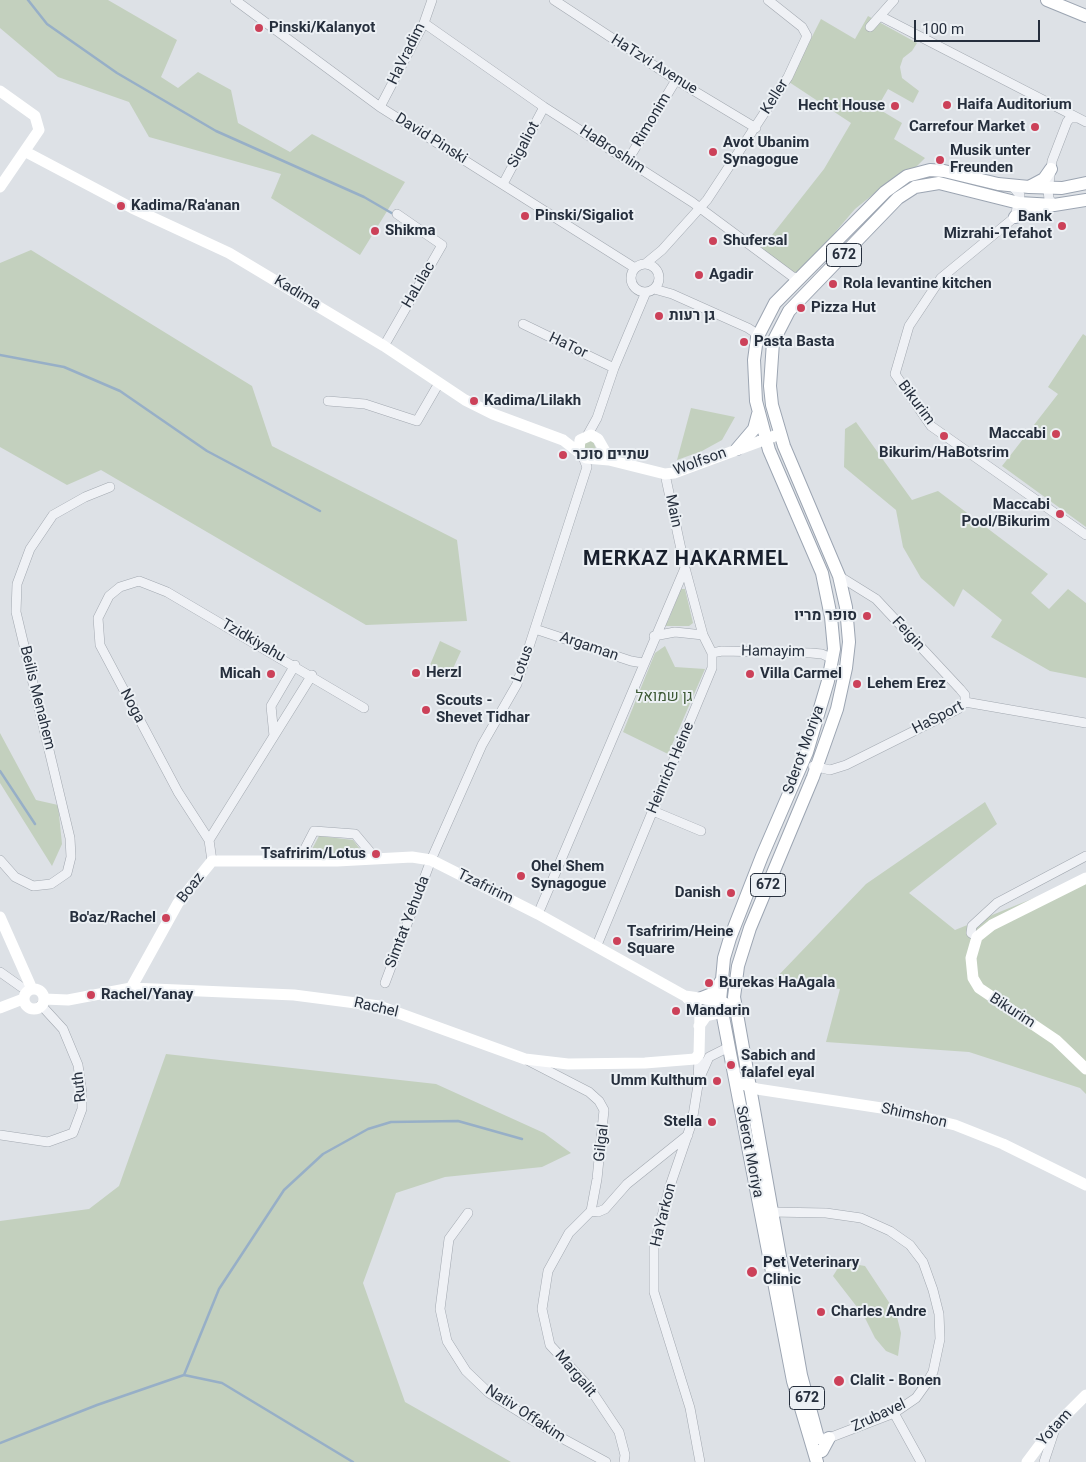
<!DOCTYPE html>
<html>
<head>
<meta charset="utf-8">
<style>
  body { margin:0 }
  #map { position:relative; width:1086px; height:1462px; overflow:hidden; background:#dde1e6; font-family:Roboto,sans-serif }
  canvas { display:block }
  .scale { position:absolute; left:914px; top:20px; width:126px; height:22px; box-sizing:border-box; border:2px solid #262f3d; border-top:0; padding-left:6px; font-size:15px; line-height:18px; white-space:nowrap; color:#262f3d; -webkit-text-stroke:4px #ecf0f4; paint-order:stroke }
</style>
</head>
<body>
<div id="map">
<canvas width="1086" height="1462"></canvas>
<div class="scale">100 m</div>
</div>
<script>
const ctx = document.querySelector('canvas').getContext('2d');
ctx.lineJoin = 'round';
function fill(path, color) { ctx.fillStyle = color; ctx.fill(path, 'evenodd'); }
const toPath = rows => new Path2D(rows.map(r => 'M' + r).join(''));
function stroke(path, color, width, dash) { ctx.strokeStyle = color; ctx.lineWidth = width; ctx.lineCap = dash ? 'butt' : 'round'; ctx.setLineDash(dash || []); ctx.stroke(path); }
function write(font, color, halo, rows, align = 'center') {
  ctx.font = font + ' Roboto,Heebo,sans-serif'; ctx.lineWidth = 4; ctx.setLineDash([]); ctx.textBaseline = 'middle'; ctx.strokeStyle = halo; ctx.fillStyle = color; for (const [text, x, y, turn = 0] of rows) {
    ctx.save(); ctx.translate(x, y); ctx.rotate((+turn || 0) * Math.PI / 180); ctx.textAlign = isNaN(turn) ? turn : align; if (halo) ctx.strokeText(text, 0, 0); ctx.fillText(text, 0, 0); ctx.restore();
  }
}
fill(toPath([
  [0,0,108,0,177,40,161,77,178,88,198,72,231,90,238,123,290,152,312,134,405,182,360,255,271,198,281,174,149,137,129,102,58,77,0,28],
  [868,16,917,43,912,51,903,58,900,67,902,78,919,91,913,103,888,89,877,108,902,123,894,139,925,158,916,167,891,180,855,209,801,272,794,273,761,249,824,169,851,123,789,82,821,19,855,39],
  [31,250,252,386,272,446,457,540,467,621,366,625,101,470,67,485,0,447,0,263],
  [1083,334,1086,336,1086,527,1002,466,1058,394,1048,387],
  [691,408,735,417,722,440,702,451,677,460],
  [856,422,912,500,938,491,1048,574,1031,593,1049,609,1068,589,1086,603,1086,678,1050,671,991,637,1002,620,963,589,954,607,921,578,903,547,896,510,844,467,845,429],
  [592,439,597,451,594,455,588,455,581,445],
  [681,589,685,589,693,623,689,626,665,626,664,622,668,621],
  [440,641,461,651,450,675,430,665],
  [665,646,675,667,705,669,668,754,623,732,655,653],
  [0,733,36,800,58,805,62,844,52,866,0,783],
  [985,802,997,824,909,893,955,930,1086,877,1086,1094,1080,1088,969,1052,826,1042,840,989,775,979,866,884],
  [319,836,353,840,363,853,310,853],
  [166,1054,436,1084,544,1133,571,1153,542,1167,445,1177,396,1193,363,1283,405,1402,511,1462,0,1462,0,1221,89,1209,119,1186],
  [848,1263,865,1266,896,1313,901,1333,898,1356,886,1351,875,1338,864,1316,833,1276,838,1268]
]), '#c3d0be');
stroke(toPath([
  [28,0,47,24,117,73,216,131,364,197,395,215],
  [0,355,64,367,120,391,207,451,320,511],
  [0,771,35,824],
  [184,1375,219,1289,284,1190,323,1154,368,1129,391,1122,458,1121,522,1139],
  [0,1443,97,1405,184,1375,222,1383,353,1462]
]), '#97afc7', 2.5);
const street = toPath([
  [235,0,380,107,635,268],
  [554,0,676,80,756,128],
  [882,17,1086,122],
  [424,23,544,107,692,202,793,277,799,278],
  [870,27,894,0],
  [380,107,424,23,432,0],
  [628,160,676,80],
  [503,184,544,107],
  [1012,186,1020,195,1015,217,941,278,909,326,895,374,931,426,1086,535],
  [1054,205,1049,199,1048,191,1052,161,1067,122,1070,118,1077,118],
  [645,264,662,250,707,200,788,77,807,36,802,27,768,0],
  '631 278a14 14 0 1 1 28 0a14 14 0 1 1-28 0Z',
  [654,289,672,294,748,328,754,332,757,338],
  [523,324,614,368],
  [384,346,442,245,397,214],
  [328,401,365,404,417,421,439,383],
  [587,436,597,418,614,368,646,292],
  [839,576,876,599,960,689,965,695,965,702],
  [535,629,631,661,643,663],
  [654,636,675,632,703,635],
  [712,653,722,651,811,653,822,654,833,659],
  [965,702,1086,723],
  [274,736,271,706,295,665],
  [813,766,830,770,846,765,958,709,965,702],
  [653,811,701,831],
  [209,840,178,792,100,645,98,618,109,596,120,587,139,581,167,592,364,708],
  [0,860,15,877,33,886,51,884,67,873,71,857,70,838,16,612,17,584,30,549,53,515,85,497,110,487],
  [299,860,314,831,355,834,376,859],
  [212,861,209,840,312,675],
  [538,914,685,568],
  [977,937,971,933,972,926,997,903,1086,856],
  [597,945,712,668,712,653,703,635,685,568,665,474],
  [0,972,27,991],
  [385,983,431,860,482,745,517,684,587,467,583,457],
  [699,1054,698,1085,692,1122,670,1186,654,1246,654,1292,690,1408,700,1462],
  [529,1061,589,1092,599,1101,604,1110,597,1179,591,1211],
  [701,1075,709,1057,729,1047],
  [0,1135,48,1142,73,1133,82,1109,82,1093,78,1065,63,1029,41,1005],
  [591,1211,569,1233,548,1271,542,1309,550,1345,589,1387,619,1432,625,1455,624,1462],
  [591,1211,598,1212,605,1209,627,1184,688,1135],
  [771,1212,826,1213,861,1218,890,1231,910,1245,923,1262,933,1290,939,1314,940,1339,933,1372,926,1384,916,1398,894,1413,829,1438,824,1438],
  [468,1213,449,1239,440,1309,447,1341,466,1371,489,1393,558,1436,606,1462],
  [894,1413,921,1462],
  [1044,1462,1055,1429]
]);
const primary = toPath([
  [1047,0,1086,16],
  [1029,187,1044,179,1051,169],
  [1015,217,1046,207],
  [737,449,754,429,758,414],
  [699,999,714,993,721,981],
  [818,1438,801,1375,734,997,738,966,750,928,813,777,837,709,846,668,849,642,846,607,839,576,784,446,772,405,770,386,773,342,789,311,898,198,915,187,939,183,1019,203,1054,205,1086,200],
  [822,1451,829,1438],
  [817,1462,793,1381,720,1001,724,958,730,938,762,856,807,752,828,681,834,649,831,617,822,573,769,450,756,401,754,360,757,338,775,303,885,192,907,176,930,170,944,171,998,184,1029,187,1062,188,1086,183]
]);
stroke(street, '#a2a8b0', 10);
stroke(primary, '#9ca5b2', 14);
stroke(street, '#eff1f5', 9);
stroke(toPath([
  [0,91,35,116,39,130,0,187],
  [26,152,132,208,229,253,384,346,465,400,493,414,563,440,586,458,609,460,665,474,674,473,780,434],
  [579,451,580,440,591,435,598,439,606,453,616,461],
  [1086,878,992,925,977,937,971,958,973,978,979,988,1056,1040,1086,1069],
  [0,917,32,989],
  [131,988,178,903,212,861,337,861,412,857,431,860,538,914,685,996,720,1001,734,1007,728,1011,706,1016,699,1026],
  '24 999a10 10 0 1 1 20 0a10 10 0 1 1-20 0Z',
  [44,999,68,1000,131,988,294,995,379,1006,525,1059,568,1064,645,1063,695,1059,699,1054,700,1014,696,1006,687,998],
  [0,1008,23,999],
  [735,1077,743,1084,757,1089,888,1109,955,1125,1003,1144,1086,1185],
  [1027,1462,1051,1430,1086,1395]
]), '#fff', 11);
stroke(primary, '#fff', 12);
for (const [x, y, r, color] of [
  [259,28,5,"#cc4159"],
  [947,105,5,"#cc4159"],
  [895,106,5,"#cc4159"],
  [1035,127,5,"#cc4159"],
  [713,152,5,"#cc4159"],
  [940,160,5,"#cc4159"],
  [121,206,5,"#cc4159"],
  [525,216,5,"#cc4159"],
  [1062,226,5,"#cc4159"],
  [375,231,5,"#cc4159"],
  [713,241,5,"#cc4159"],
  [699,275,5,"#cc4159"],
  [833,284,5,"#cc4159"],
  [801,308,5,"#cc4159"],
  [659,316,5,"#cc4159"],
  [744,342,5,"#cc4159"],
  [474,401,5,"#cc4159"],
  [1056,434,5,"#cc4159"],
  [944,436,5,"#cc4159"],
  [563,455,5,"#cc4159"],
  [1060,514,5,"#cc4159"],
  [867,616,5,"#cc4159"],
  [416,673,5,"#cc4159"],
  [271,674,5,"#cc4159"],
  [750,674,5,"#cc4159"],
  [857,684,5,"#cc4159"],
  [426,710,5,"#cc4159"],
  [376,854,5,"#cc4159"],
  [521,876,5,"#cc4159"],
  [731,893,5,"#cc4159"],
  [166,918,5,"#cc4159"],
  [617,941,5,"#cc4159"],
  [709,983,5,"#cc4159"],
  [91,995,5,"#cc4159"],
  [676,1011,5,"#cc4159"],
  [731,1065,5,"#cc4159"],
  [717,1081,5,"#cc4159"],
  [712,1122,5,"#cc4159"],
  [752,1272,6,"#cc4159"],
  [821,1312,5,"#cc4159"],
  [839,1381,6,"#cc4159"]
]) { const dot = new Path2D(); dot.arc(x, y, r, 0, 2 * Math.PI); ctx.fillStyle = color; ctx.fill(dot); stroke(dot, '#ecf0f4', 2); }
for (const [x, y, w] of [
  [844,255,35],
  [768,885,35],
  [807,1398,35]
]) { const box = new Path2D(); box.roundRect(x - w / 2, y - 11.5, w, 23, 4); ctx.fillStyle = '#ecf0f4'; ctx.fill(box); stroke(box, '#262f3d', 1); }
write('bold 14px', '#262f3d', null, [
  ["672",844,255],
  ["672",768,885],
  ["672",807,1398]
]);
write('bold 15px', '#262f3d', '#ecf0f4', [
  ["Pinski/Kalanyot",269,28],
  ["Haifa Auditorium",957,105],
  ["Hecht House",885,106,"right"],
  ["Carrefour Market",1025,127,"right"],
  ["Avot Ubanim",723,143],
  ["Synagogue",723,160],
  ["Musik unter",950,151],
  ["Freunden",950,168],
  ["Kadima/Ra'anan",131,206],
  ["Pinski/Sigaliot",535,216],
  ["Bank",1052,217,"right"],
  ["Mizrahi-Tefahot",1052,234,"right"],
  ["Shikma",385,231],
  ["Shufersal",723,241],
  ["Agadir",709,275],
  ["Rola levantine kitchen",843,284],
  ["Pizza Hut",811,308],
  ["גן רעות",669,316],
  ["Pasta Basta",754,342],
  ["Kadima/Lilakh",484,401],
  ["Maccabi",1046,434,"right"],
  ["Bikurim/HaBotsrim",944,453,"center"],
  ["שתיים סוכר",573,455],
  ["Maccabi",1050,505,"right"],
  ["Pool/Bikurim",1050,522,"right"],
  ["סופר מריו",857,616,"right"],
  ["Herzl",426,673],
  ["Micah",261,674,"right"],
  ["Villa Carmel",760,674],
  ["Lehem Erez",867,684],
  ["Scouts -",436,701],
  ["Shevet Tidhar",436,718],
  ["Tsafririm/Lotus",366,854,"right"],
  ["Ohel Shem",531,867],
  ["Synagogue",531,884],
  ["Danish",721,893,"right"],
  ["Bo'az/Rachel",156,918,"right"],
  ["Tsafririm/Heine",627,932],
  ["Square",627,949],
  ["Burekas HaAgala",719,983],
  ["Rachel/Yanay",101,995],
  ["Mandarin",686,1011],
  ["Sabich and",741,1056],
  ["falafel eyal",741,1073],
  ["Umm Kulthum",707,1081,"right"],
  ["Stella",702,1122,"right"],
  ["Pet Veterinary",763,1263],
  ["Clinic",763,1280],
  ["Charles Andre",831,1312],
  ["Clalit - Bonen",850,1381]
], 'left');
write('15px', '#262f3d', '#ecf0f4', [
  ["HaVradim",407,54,-64],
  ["HaTzvi Avenue",654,65,32],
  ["Keller",775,97,-58],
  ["Rimonim",652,120,-59],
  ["David Pinski",431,139,32],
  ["Sigaliot",524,145,-62],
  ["HaBroshim",612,150,33],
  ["HaLilac",419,285,-60],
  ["Kadima",297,293,31],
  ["HaTor",568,346,25],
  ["Bikurim",916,403,53],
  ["Wolfson",700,462,-20],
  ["Main",673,511,78],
  ["Feigin",908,634,47],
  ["Tzidkiyahu",253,641,30],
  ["Argaman",589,647,19],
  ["Hamayim",773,652,1],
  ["Lotus",523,664,-71],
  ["Beilis Menahem",37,698,76],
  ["Noga",132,706,62],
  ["HaSport",938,718,-27],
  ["Sderot Moriya",804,750,-70],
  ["Heinrich Heine",671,768,-67],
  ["Tzafririm",485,887,26],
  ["Boaz",191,888,-52],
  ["Simtat Yehuda",408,922,-69],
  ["Rachel",376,1008,13],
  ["Bikurim",1012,1011,33],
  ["Ruth",80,1087,-96],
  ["Shimshon",914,1116,13],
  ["Gilgal",602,1143,-83],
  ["Sderot Moriya",749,1152,79],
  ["HaYarkon",664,1215,-76],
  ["Margalit",575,1374,50],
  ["Nativ Offakim",525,1414,33],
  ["Zrubavel",879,1416,-25],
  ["Yotam",1055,1428,-48]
]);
write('15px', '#3c5834', '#ecf0f4', [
  ["גן שמואל",664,697]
]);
ctx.letterSpacing = '1px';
write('bold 20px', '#19202d', '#ecf0f4', [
  ["MERKAZ HAKARMEL",686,560]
]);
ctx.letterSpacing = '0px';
</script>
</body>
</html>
